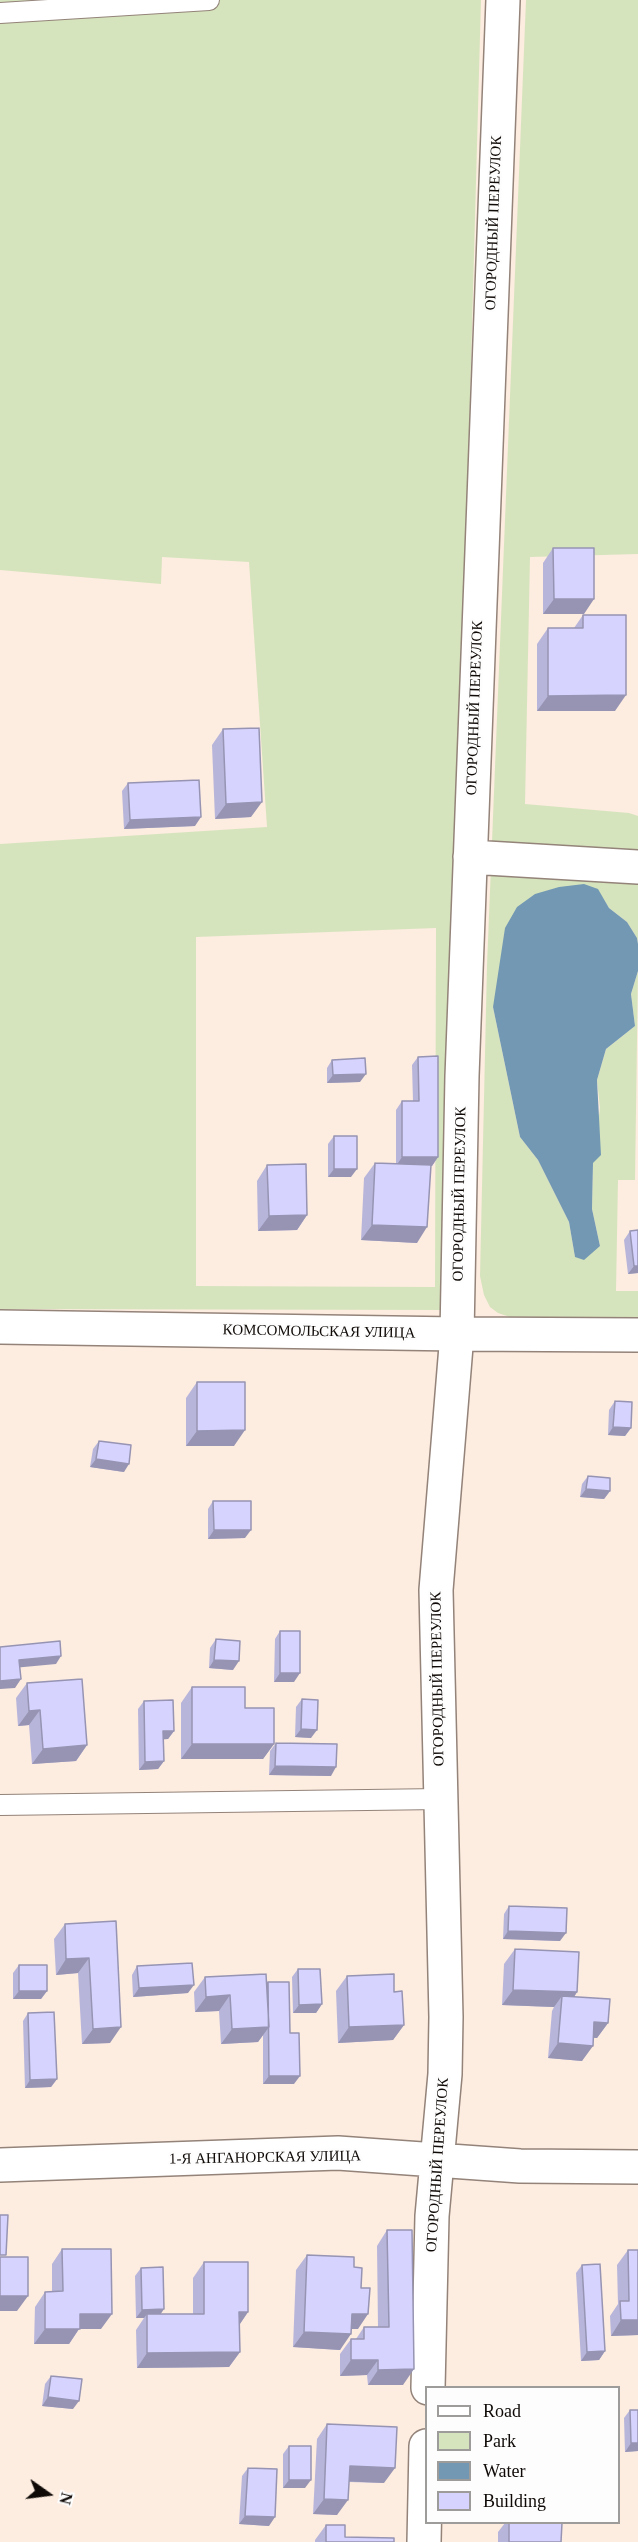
<!DOCTYPE html>
<html>
<head>
<meta charset="utf-8">
<style>
  body { margin:0 }
  #map { position:relative; width:638px; height:2542px; overflow:hidden; background:#fdece0; font-family:"Times New Roman",serif }
  canvas { display:block }
  .legend { position:absolute; left:425px; top:2386px; width:195px; height:138px; box-sizing:border-box; background:#fdfdfd; border:2px solid #9e9c9b; margin:0; padding:8px 10px; list-style:none; font-size:18px; color:#0f0a07 }
  .legend li { display:flex; align-items:center; gap:12px; height:30px }
  .legend b { width:30px; border:2px solid #9e9c9b }
  .north { position:absolute; left:18px; top:2464px; width:60px; height:60px; -webkit-text-stroke:4px #fdfdfd; paint-order:stroke; rotate:104deg; font-size:16px; font-weight:700; line-height:24px; text-align:center; color:#0f0a07 }
  .north::after { content:''; display:block; margin:auto; width:21px; height:27px; background:#0f0a07; clip-path:polygon(50% 0,100% 100%,50% 72%,0 100%) }
</style>
</head>
<body>
<div id="map">
<canvas width="638" height="2542"></canvas>
<ul class="legend">
<li><b style="height:8px;background:#fff"></b>Road</li>
<li><b style="height:16px;background:#d6e4bd"></b>Park</li>
<li><b style="height:16px;background:#7398b4"></b>Water</li>
<li><b style="height:16px;background:#d6d3fe"></b>Building</li>
</ul>
<div class="north">N</div>
</div>
<script>
const ctx = document.querySelector('canvas').getContext('2d');
ctx.lineJoin = 'round';
function fill(path, color) { ctx.fillStyle = color; ctx.fill(path, 'evenodd'); }
const toPath = rows => new Path2D(rows.map(r => 'M' + r).join(''));
function stroke(path, color, width, dash) { ctx.strokeStyle = color; ctx.lineWidth = width; ctx.lineCap = dash ? 'butt' : 'round'; ctx.setLineDash(dash || []); ctx.stroke(path); }
function write(font, color, halo, rows, align = 'center') {
  ctx.font = font + ' "Times New Roman",serif'; ctx.lineWidth = 5; ctx.setLineDash([]); ctx.textBaseline = 'middle'; ctx.strokeStyle = halo; ctx.fillStyle = color; for (const [text, x, y, turn = 0] of rows) {
    ctx.save(); ctx.translate(x, y); ctx.rotate((+turn || 0) * Math.PI / 180); ctx.textAlign = isNaN(turn) ? turn : align; if (halo) ctx.strokeText(text, 0, 0); ctx.fillText(text, 0, 0); ctx.restore();
  }
}
fill(toPath([
  [0,0,481,0,445,1310,0,1309,0,844,267,827,249,562,162,557,161,584,0,570],
  [436,928,435,1287,196,1286,196,937],
  [526,0,638,0,638,554,530,557,525,804,629,813,638,816,638,944,637,938,627,922,609,908,597,889,493,1007,520,1137,538,1160,569,1222,575,1257,600,1246,592,1209,593,1162,600,1108,597,1080,606,1049,635,1026,631,994,638,971,635,1180,618,1180,616,1291,638,1291,638,1320,531,1320,513,1318,498,1313,490,1307,484,1295,480,1276,487,965]
]), '#d6e4bd');
fill(toPath([
  [584,884,598,889,609,908,627,922,637,938,638,944,638,971,631,994,635,1026,606,1049,597,1080,601,1155,593,1163,592,1209,600,1246,584,1260,575,1257,569,1222,538,1160,520,1137,493,1007,505,928,517,907,535,894,559,887]
]), '#7398b4');
const lane = toPath([
  [0,13,209,0],
  [0,1805,440,1799]
]);
const street = toPath([
  [470,857,638,867],
  [0,1327,457,1334,638,1335],
  [0,2165,338,2153,520,2166,638,2167],
  [428,2388,432,2216,445,2074,446,2017,436,1590,457,1334,462,1076,503,0],
  [424,2542,426,2446]
]);
stroke(lane, '#938379', 22);
stroke(street, '#938379', 36);
stroke(lane, '#fff', 20);
stroke(street, '#fff', 33);
fill(toPath([
  [553,548,584,614,543,614,543,563],
  [583,615,615,711,537,711,537,644,548,628,574,628],
  [223,729,251,817,215,819,212,745],
  [128,783,195,826,124,829,122,791],
  [418,1057,438,1157,432,1166,430,1166,417,1243,361,1240,364,1178,375,1163,396,1164,396,1110,402,1101,413,1101,412,1065],
  [332,1060,360,1082,327,1083,327,1068],
  [334,1136,351,1177,328,1177,328,1144],
  [267,1165,307,1215,297,1230,258,1231,257,1181],
  [638,1230,638,1273,628,1274,624,1240,630,1231],
  [197,1382,234,1446,186,1446,186,1398],
  [615,1401,631,1428,625,1436,608,1435,609,1410],
  [99,1441,124,1472,90,1467,93,1449],
  [588,1476,610,1491,604,1499,580,1497,582,1484],
  [213,1501,245,1538,208,1539,208,1509],
  [280,1631,294,1682,274,1682,275,1639],
  [216,1639,233,1670,209,1668,210,1648],
  [27,1683,87,1745,76,1761,32,1764,29,1725,18,1726,16,1698],
  [192,1687,245,1708,274,1744,263,1759,181,1759,181,1703],
  [302,1699,311,1738,295,1737,296,1707],
  [144,1701,174,1731,168,1739,163,1739,164,1761,158,1769,139,1770,138,1709],
  [276,1743,331,1776,269,1775,270,1751],
  [509,1906,560,1941,503,1939,504,1914],
  [116,1921,110,2043,82,2044,78,1973,56,1975,54,1939,65,1924],
  [515,1949,577,1992,574,1997,608,2023,597,2038,593,2038,582,2061,548,2058,552,2011,554,2007,502,2005,504,1964],
  [19,1965,47,1991,41,1999,13,1999,13,1973],
  [137,1966,188,1993,133,1997,132,1975],
  [298,1969,322,2004,316,2013,293,2013,292,1977],
  [347,1976,394,1992,404,2025,393,2040,338,2043,336,1991],
  [205,1977,266,1985,268,1982,290,2033,294,2084,263,2084,263,2035,258,2042,221,2044,219,2011,195,2012,194,1992],
  [28,2013,57,2079,51,2087,25,2088,23,2021],
  [387,2230,403,2385,368,2385,367,2375,340,2376,340,2354,351,2339,356,2339,364,2327,378,2327,377,2246],
  [62,2249,101,2329,79,2329,69,2344,34,2344,35,2307,45,2292,52,2292,52,2264],
  [628,2250,638,2335,611,2336,610,2316,618,2304,617,2265],
  [307,2255,354,2267,358,2329,351,2329,340,2350,293,2347,296,2270],
  [204,2262,248,2312,239,2325,240,2352,229,2367,137,2368,136,2330,144,2318,136,2318,135,2276,141,2268,161,2314,193,2314,193,2278],
  [582,2265,605,2351,599,2360,581,2361,576,2273],
  [51,2376,73,2409,42,2406,45,2384],
  [630,2410,638,2451,625,2452,624,2418],
  [327,2424,384,2483,349,2482,337,2515,313,2514,317,2439],
  [289,2446,305,2488,283,2488,283,2454],
  [248,2468,269,2526,239,2524,242,2476],
  [505,2523,509,2523,561,2542,498,2542,498,2532],
  [326,2525,345,2537,394,2542,315,2542,315,2540]
]), '#b8b5da');
fill(toPath([
  [554,599,594,599,584,614,543,614],
  [626,695,615,711,537,711,548,696],
  [262,802,251,817,215,819,226,804],
  [201,817,195,826,124,829,130,820],
  [366,1074,360,1082,327,1083,333,1075],
  [402,1157,438,1157,432,1166,396,1166],
  [334,1169,357,1169,351,1177,328,1177],
  [307,1215,297,1230,258,1231,269,1216],
  [372,1225,427,1227,417,1243,361,1240],
  [634,1266,638,1266,638,1273,628,1274],
  [613,1427,631,1428,625,1436,608,1435],
  [245,1430,234,1446,186,1446,197,1431],
  [96,1459,129,1464,124,1472,90,1467],
  [586,1489,610,1491,604,1499,580,1497],
  [214,1530,251,1530,245,1538,208,1539],
  [61,1656,56,1664,13,1668,19,1660],
  [214,1660,239,1661,233,1670,209,1668],
  [280,1673,300,1673,294,1682,274,1682],
  [21,1679,15,1688,0,1689,0,1681],
  [40,1710,29,1725,18,1726,29,1711],
  [301,1729,317,1730,311,1738,295,1737],
  [163,1731,174,1731,168,1739,157,1740],
  [192,1744,274,1744,263,1759,181,1759],
  [87,1745,76,1761,32,1764,43,1749],
  [164,1761,158,1769,139,1770,145,1762],
  [275,1766,336,1767,331,1776,269,1775],
  [508,1931,566,1933,560,1941,503,1939],
  [89,1958,78,1973,56,1975,66,1959],
  [194,1985,188,1993,133,1997,139,1988],
  [513,1990,577,1992,567,2008,562,1996,554,2007,502,2005],
  [19,1991,47,1991,41,1999,13,1999],
  [230,1995,219,2011,195,2012,206,1997],
  [322,2004,316,2013,293,2013,299,2005],
  [594,2022,608,2023,597,2038,583,2037],
  [404,2025,393,2040,338,2043,349,2027],
  [121,2027,110,2043,82,2044,93,2029],
  [269,2027,258,2042,221,2044,232,2029],
  [558,2043,593,2046,582,2061,548,2058],
  [269,2076,300,2076,294,2084,263,2084],
  [57,2079,51,2087,25,2088,30,2080],
  [0,2296,28,2296,17,2311,0,2311],
  [164,2309,158,2318,147,2314,144,2318,136,2318,142,2310],
  [239,2312,248,2312,238,2327],
  [80,2314,112,2314,101,2329,79,2329,69,2344,34,2344,45,2329],
  [352,2314,368,2314,358,2329,341,2329],
  [621,2320,638,2320,638,2335,611,2336],
  [304,2332,351,2334,340,2350,293,2347],
  [605,2351,599,2360,581,2361,587,2352],
  [240,2352,229,2367,137,2368,147,2353],
  [351,2360,378,2360,367,2375,340,2376],
  [414,2369,403,2385,368,2385,378,2370],
  [48,2397,79,2401,73,2409,42,2406],
  [631,2443,638,2443,638,2451,625,2452],
  [350,2466,395,2468,384,2483,339,2481],
  [289,2480,311,2480,305,2488,283,2488],
  [324,2499,348,2500,337,2515,313,2514],
  [245,2516,275,2517,269,2526,239,2524]
]), '#9694b2');
const building = toPath([
  [553,548,594,548,594,599,554,599,553,548],
  [583,615,626,615,626,695,548,696,548,628,583,628,583,615],
  [259,728,262,802,226,804,223,729,259,728],
  [199,780,201,817,130,820,128,783,199,780],
  [438,1056,438,1157,402,1157,402,1101,419,1101,418,1057,438,1056],
  [365,1058,366,1074,333,1075,332,1060,365,1058],
  [334,1136,357,1136,357,1169,334,1169,334,1136],
  [375,1163,431,1165,427,1227,372,1225,375,1163],
  [306,1164,307,1215,269,1216,267,1165,306,1164],
  [638,1230,638,1266,634,1266,630,1231,638,1230],
  [197,1382,245,1382,245,1430,197,1431,197,1382],
  [615,1401,632,1402,631,1428,613,1427,615,1401],
  [99,1441,131,1445,129,1464,96,1459,99,1441],
  [588,1476,610,1478,610,1491,586,1489,588,1476],
  [213,1501,251,1501,251,1530,214,1530,213,1501],
  [280,1631,300,1631,300,1673,280,1673,280,1631],
  [216,1639,240,1641,239,1661,214,1660,216,1639],
  [60,1641,61,1656,19,1660,21,1679,0,1681,0,1647,60,1641],
  [82,1679,87,1745,43,1749,40,1710,29,1711,27,1683,82,1679],
  [192,1687,245,1687,245,1708,274,1708,274,1744,192,1744,192,1687],
  [302,1699,318,1700,317,1730,301,1729,302,1699],
  [173,1700,174,1731,163,1731,164,1761,145,1762,144,1701,173,1700],
  [276,1743,337,1744,336,1767,275,1766,276,1743],
  [509,1906,567,1908,566,1933,508,1931,509,1906],
  [116,1921,121,2027,93,2029,89,1958,66,1959,65,1924,116,1921],
  [515,1949,579,1952,577,1992,513,1990,515,1949],
  [192,1963,194,1985,139,1988,137,1966,192,1963],
  [19,1965,47,1965,47,1991,19,1991,19,1965],
  [298,1969,320,1969,322,2004,299,2005,298,1969],
  [266,1974,269,2027,232,2029,230,1995,206,1997,205,1977,266,1974],
  [394,1974,394,1992,402,1991,404,2025,349,2027,347,1976,394,1974],
  [268,1982,289,1982,290,2033,299,2033,300,2076,269,2076,268,1982],
  [562,1996,610,1999,608,2023,594,2022,593,2046,558,2043,562,1996],
  [54,2012,57,2079,30,2080,28,2013,54,2012],
  [0,2215,8,2215,6,2255,0,2255,0,2215],
  [387,2230,412,2230,414,2369,378,2370,378,2360,351,2360,351,2339,364,2339,364,2327,389,2327,387,2230],
  [62,2249,111,2249,112,2314,80,2314,80,2329,45,2329,45,2292,63,2291,62,2249],
  [628,2250,638,2250,638,2320,621,2320,620,2301,629,2301,628,2250],
  [307,2255,354,2257,354,2267,362,2268,361,2288,370,2288,368,2314,352,2314,351,2334,304,2332,307,2255],
  [0,2257,28,2257,28,2296,0,2296,0,2257],
  [204,2262,248,2262,248,2312,239,2312,240,2352,147,2353,147,2314,204,2314,204,2262],
  [600,2264,605,2351,587,2352,582,2265,600,2264],
  [163,2267,164,2309,142,2310,141,2268,163,2267],
  [51,2376,82,2379,79,2401,48,2397,51,2376],
  [630,2410,638,2410,638,2443,631,2443,630,2410],
  [327,2424,397,2427,395,2468,350,2466,348,2500,324,2499,327,2424],
  [289,2446,311,2446,311,2480,289,2480,289,2446],
  [248,2468,277,2469,275,2517,245,2516,248,2468],
  [509,2523,562,2523,561,2542,509,2542,509,2523],
  [326,2525,345,2525,345,2537,394,2538,394,2542,326,2542,326,2525]
]);
fill(building, '#d6d3fe');
stroke(building, '#9694b2', 1.5);
write('15px', '#0f0a07', '#fdfdfd', [
  ["ОГОРОДНЫЙ ПЕРЕУЛОК",494,223,-88],
  ["ОГОРОДНЫЙ ПЕРЕУЛОК",475,708,-88],
  ["ОГОРОДНЫЙ ПЕРЕУЛОК",460,1194,-89],
  ["КОМСОМОЛЬСКАЯ УЛИЦА",319,1332,1],
  ["ОГОРОДНЫЙ ПЕРЕУЛОК",438,1679,-91],
  ["1-Я АНГАНОРСКАЯ УЛИЦА",265,2158,-1],
  ["ОГОРОДНЫЙ ПЕРЕУЛОК",438,2165,-86]
]);
</script>
</body>
</html>
